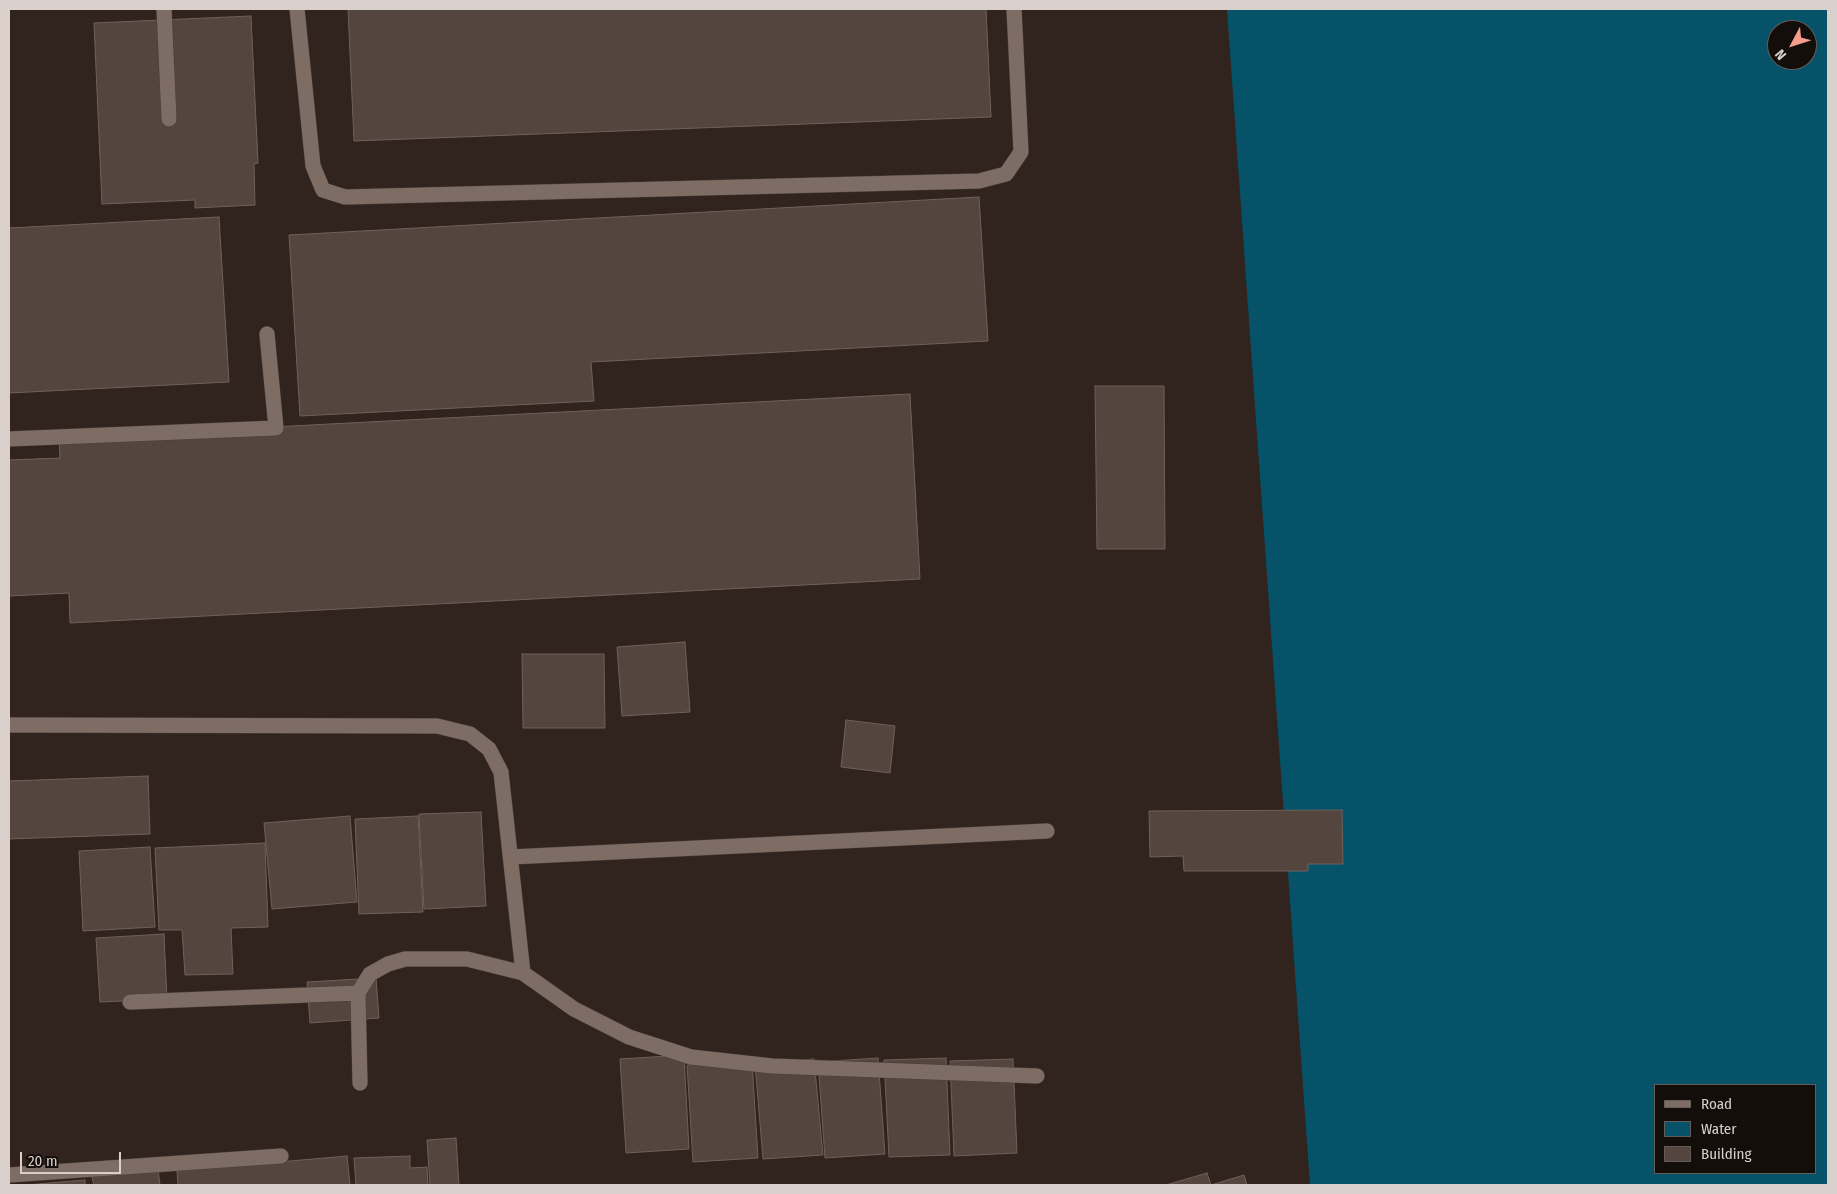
<!DOCTYPE html>
<html>
<head>
<meta charset="utf-8">
<style>
  body { margin:0 }
  #map { position:relative; width:1837px; height:1194px; overflow:hidden; background:#31231d; font-family:"Fira Sans Condensed",sans-serif }
  canvas { display:block }
  .frame { position:absolute; inset:0; border:10px solid #d9d0cc; pointer-events:none }
  .legend { position:absolute; left:1654px; top:1084px; width:162px; height:90px; box-sizing:border-box; background:#140e0b; border:1px solid #635c58; margin:0; padding:6px 9px; list-style:none; font-size:15px; color:#d9d0cc }
  .legend li { display:flex; align-items:center; gap:10px; height:25px }
  .legend b { width:25px; border:1px solid #635c58 }
  .north { position:absolute; left:1767px; top:20px; width:50px; height:50px; box-sizing:border-box; background:#140e0b; border:1px solid #635c58; border-radius:50%; rotate:230deg; font-size:14px; font-weight:700; line-height:20px; text-align:center; color:#d9d0cc }
  .north::after { content:''; display:block; margin:auto; width:18px; height:22px; background:#f49d8d; clip-path:polygon(50% 0,100% 100%,50% 72%,0 100%) }
  .scale { position:absolute; left:20px; top:1152px; width:101px; height:22px; box-sizing:border-box; border:2px solid #d9d0cc; border-top:0; padding-left:6px; font-size:15px; line-height:18px; white-space:nowrap; color:#d9d0cc; -webkit-text-stroke:4px #140e0b; paint-order:stroke }
</style>
</head>
<body>
<div id="map">
<canvas width="1837" height="1194"></canvas>
<div class="frame"></div>
<ul class="legend">
<li><b style="height:6px;background:#7d6d65"></b>Road</li>
<li><b style="height:14px;background:#065269"></b>Water</li>
<li><b style="height:14px;background:#54453e"></b>Building</li>
</ul>
<div class="north">N</div>
<div class="scale">20 m</div>
</div>
<script>
const ctx = document.querySelector('canvas').getContext('2d');
ctx.lineJoin = 'round';
function fill(path, color) { ctx.fillStyle = color; ctx.fill(path, 'evenodd'); }
const toPath = rows => new Path2D(rows.map(r => 'M' + r).join(''));
function stroke(path, color, width, dash) { ctx.strokeStyle = color; ctx.lineWidth = width; ctx.lineCap = dash ? 'butt' : 'round'; ctx.setLineDash(dash || []); ctx.stroke(path); }
fill(toPath([
  [1227,9,1828,9,1828,1185,1310,1185],
  [1777,30,1807,30,1807,60,1777,60],
  [1656,1085,1816,1085,1816,1173,1656,1173]
]), '#065269');
const building = toPath([
  [348,9,986,9,991,117,354,141,348,9],
  [251,16,258,163,254,164,255,205,195,208,195,200,102,204,94,23,251,16],
  [979,197,988,341,591,362,594,401,300,416,289,235,979,197],
  [219,217,229,382,9,393,9,228,219,217],
  [1095,386,1164,386,1165,549,1097,549,1095,386],
  [910,394,920,579,70,623,69,593,9,596,9,460,60,458,59,438,910,394],
  [685,642,690,712,622,716,617,647,685,642],
  [522,654,604,654,605,728,523,728,522,654],
  [846,720,895,726,890,773,841,767,846,720],
  [148,776,150,834,9,839,9,781,148,776],
  [1342,810,1343,864,1308,864,1308,871,1184,871,1183,856,1150,857,1149,811,1342,810],
  [481,812,486,906,424,909,419,814,481,812],
  [350,816,357,902,272,909,264,823,350,816],
  [418,816,423,912,359,914,355,819,418,816],
  [265,843,268,927,231,928,233,974,185,975,182,930,159,930,155,848,265,843],
  [150,847,155,927,83,931,79,851,150,847],
  [164,934,167,999,100,1002,96,938,164,934],
  [376,978,379,1018,310,1023,307,982,376,978],
  [684,1055,689,1149,626,1153,620,1059,684,1055],
  [878,1058,885,1154,825,1158,818,1062,878,1058],
  [946,1058,950,1155,889,1157,884,1060,946,1058],
  [814,1059,823,1155,763,1159,755,1064,814,1059],
  [1013,1059,1017,1153,954,1156,950,1061,1013,1059],
  [752,1061,758,1158,693,1162,687,1065,752,1061],
  [456,1138,459,1185,430,1185,427,1140,456,1138],
  [347,1156,350,1185,178,1185,177,1171,347,1156],
  [410,1156,410,1168,427,1167,428,1185,356,1185,354,1158,410,1156],
  [158,1169,160,1185,94,1185,92,1177,158,1169],
  [1207,1173,1211,1185,1244,1175,1247,1185,1166,1185,1207,1173],
  [85,1180,85,1185,26,1185,85,1180]
]);
fill(building, '#54453e');
stroke(building, '#706159', 1);
const minor = toPath([
  [164,9,169,119],
  [297,9,313,166,323,190,345,197,979,181,1006,174,1021,152,1014,9],
  [9,439,276,428,267,334],
  [9,725,437,726,470,734,489,749,501,772,523,973],
  [511,857,1047,831],
  [130,1002,358,993],
  [360,1083,358,993,370,974,388,964,405,959,467,959,523,973,574,1009,629,1037,691,1057,772,1066,1037,1076],
  [9,1175,281,1156]
]);
stroke(minor, '#4a3f3a', 16);
stroke(minor, '#7d6d65', 15);
</script>
</body>
</html>
